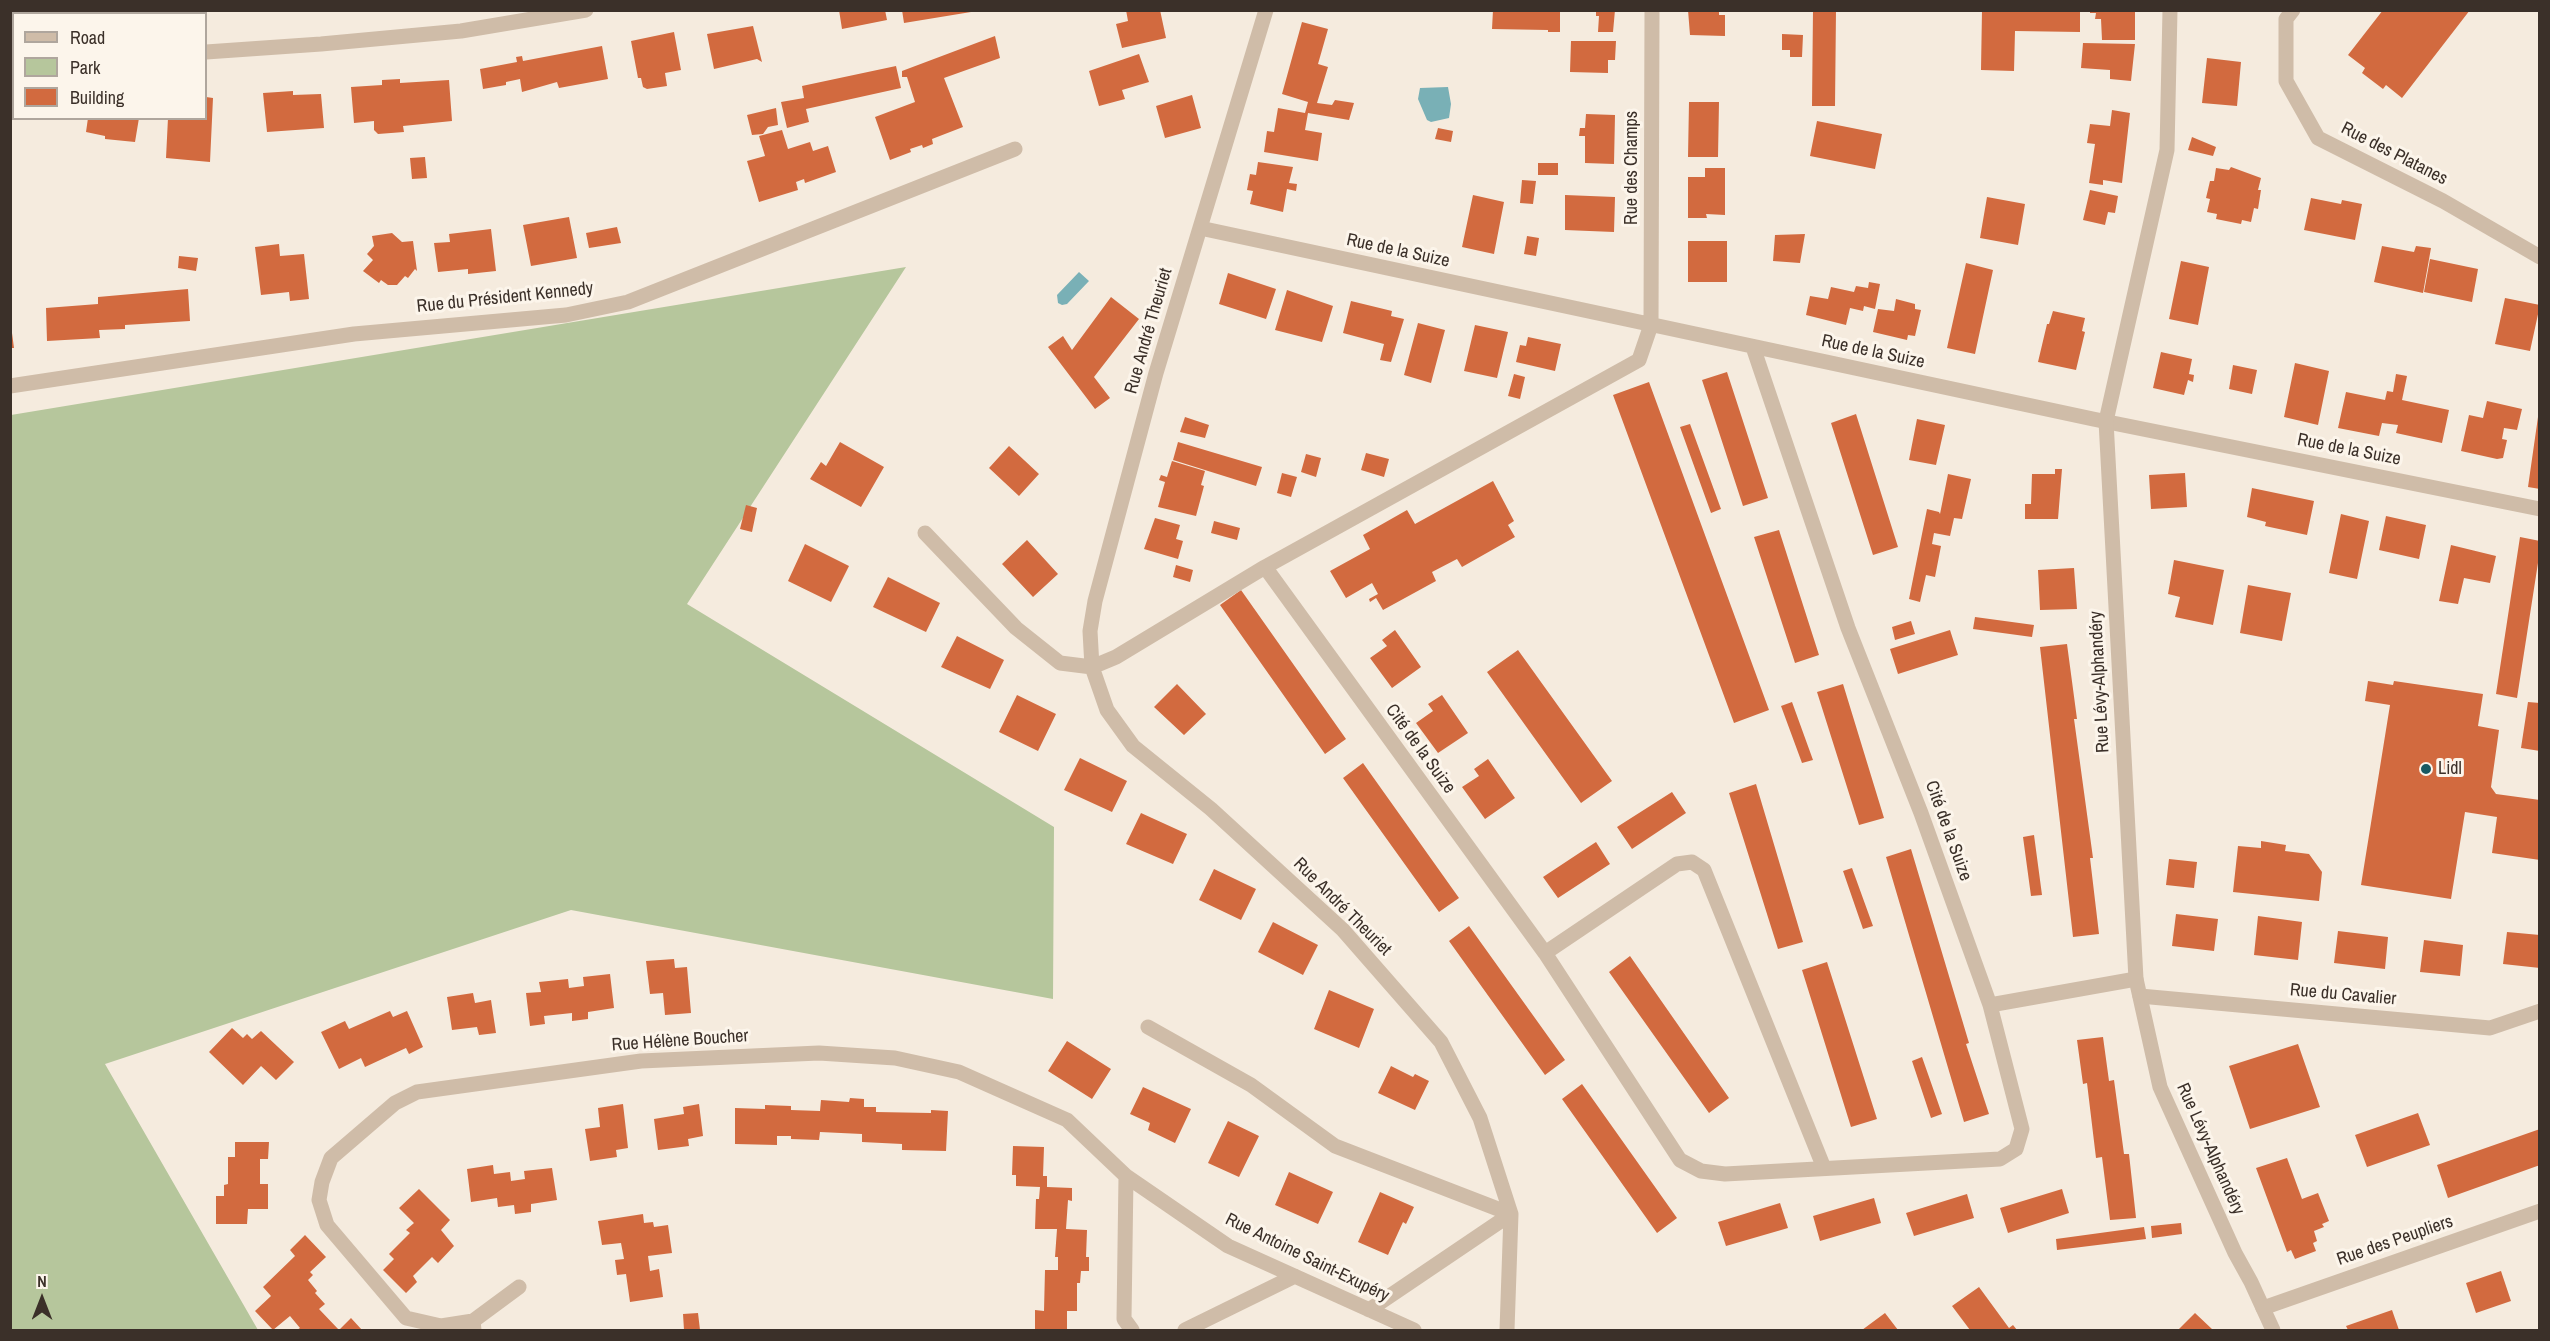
<!DOCTYPE html>
<html>
<head>
<meta charset="utf-8">
<style>
  body { margin:0 }
  #map { position:relative; width:2550px; height:1341px; overflow:hidden; background:#f5ebde; font-family:"Archivo Narrow",sans-serif }
  canvas { display:block }
  .frame { position:absolute; inset:0; border:12px solid #3b3029; pointer-events:none }
  .legend { position:absolute; left:12px; top:12px; width:195px; height:108px; box-sizing:border-box; background:#fcf5eb; border:2px solid #afa69d; margin:0; padding:8px 10px; list-style:none; font-size:18px; color:#3b3029 }
  .legend li { display:flex; align-items:center; gap:12px; height:30px }
  .legend b { width:30px; border:2px solid #afa69d }
  .north { position:absolute; left:12px; top:1269px; width:60px; height:60px; -webkit-text-stroke:4px #fcf5eb; paint-order:stroke; rotate:0deg; font-size:16px; font-weight:700; line-height:24px; text-align:center; color:#3b3029 }
  .north::after { content:''; display:block; margin:auto; width:21px; height:27px; background:#3b3029; clip-path:polygon(50% 0,100% 100%,50% 72%,0 100%) }
</style>
</head>
<body>
<div id="map">
<canvas width="2550" height="1341"></canvas>
<div class="frame"></div>
<ul class="legend">
<li><b style="height:8px;background:#cfbca8"></b>Road</li>
<li><b style="height:16px;background:#b6c69c"></b>Park</li>
<li><b style="height:16px;background:#d26a3f"></b>Building</li>
</ul>
<div class="north">N</div>
</div>
<script>
const ctx = document.querySelector('canvas').getContext('2d');
ctx.lineJoin = 'round';
function fill(path, color) { ctx.fillStyle = color; ctx.fill(path, 'evenodd'); }
const toPath = rows => new Path2D(rows.map(r => 'M' + r).join(''));
function stroke(path, color, width, dash) { ctx.strokeStyle = color; ctx.lineWidth = width; ctx.lineCap = dash ? 'butt' : 'round'; ctx.setLineDash(dash || []); ctx.stroke(path); }
function write(font, color, halo, rows, align = 'center') {
  ctx.font = font + ' "Archivo Narrow",sans-serif'; ctx.lineWidth = 6; ctx.setLineDash([]); ctx.textBaseline = 'middle'; ctx.strokeStyle = halo; ctx.fillStyle = color; for (const [text, x, y, turn = 0] of rows) {
    ctx.save(); ctx.translate(x, y); ctx.rotate((+turn || 0) * Math.PI / 180); ctx.textAlign = isNaN(turn) ? turn : align; if (halo) ctx.strokeText(text, 0, 0); ctx.fillText(text, 0, 0); ctx.restore();
  }
}
fill(toPath([
  [906,267,687,604,1054,827,1053,999,571,910,105,1064,258,1330,11,1330,11,415]
]), '#b6c69c');
fill(toPath([
  [1448,87,1451,104,1449,118,1431,122,1427,120,1418,99,1420,88],
  [1079,272,1089,281,1067,304,1062,305,1058,303,1057,295]
]), '#79b0b6');
fill(toPath([
  [839,10,885,10,887,20,842,29],
  [902,10,971,10,971,12,904,23],
  [1126,10,1160,10,1166,38,1122,48,1116,24,1128,21],
  [1493,10,1560,10,1560,32,1548,32,1548,30,1492,29],
  [1596,10,1615,10,1613,32,1598,32,1599,16,1596,16],
  [1688,10,1719,10,1719,15,1725,15,1725,36,1690,35],
  [1813,10,1836,10,1835,106,1812,106],
  [1982,10,2080,10,2080,32,2015,31,2014,71,1981,70],
  [2090,10,2135,10,2135,40,2102,40,2101,19,2095,19,2096,13,2090,13],
  [2383,10,2470,10,2402,98,2386,85,2383,89,2362,73,2365,68,2348,55],
  [1302,22,1328,29,1318,64,1328,67,1317,103,1332,105,1335,100,1354,103,1349,120,1308,113,1305,130,1322,133,1318,161,1264,152,1267,131,1274,132,1278,108,1305,113,1308,102,1282,94],
  [753,26,762,62,757,59,714,69,707,34],
  [674,32,681,70,665,73,667,86,647,89,643,87,641,78,638,78,631,41],
  [1782,34,1803,35,1802,57,1790,57,1790,50,1782,50],
  [995,36,1000,58,944,78,963,127,932,139,933,144,923,148,922,145,910,149,911,152,890,160,875,117,915,102,907,77,902,77,902,71],
  [1571,41,1616,41,1615,60,1608,60,1608,73,1570,72],
  [2083,43,2135,44,2131,81,2110,79,2110,70,2081,68],
  [602,46,608,79,559,88,557,82,522,92,520,79,506,82,506,85,483,89,480,69,517,62,516,57,522,56,523,61],
  [1139,54,1149,82,1122,90,1125,99,1099,106,1089,71],
  [2207,58,2241,62,2237,106,2202,103],
  [896,66,901,88,806,109,809,122,787,128,781,102,804,98,802,86],
  [13,78,14,78,14,109,10,108,10,86],
  [400,79,400,83,449,80,452,121,403,126,404,132,378,134,374,130,374,121,354,123,351,87,382,85,382,80],
  [293,91,293,95,321,94,324,128,267,132,263,93],
  [1192,95,1201,128,1165,138,1156,106],
  [206,97,213,98,210,162,166,158,168,118,206,118],
  [1689,102,1719,102,1718,157,1688,157],
  [776,108,778,125,768,127,763,134,752,135,747,115],
  [2112,110,2130,113,2122,183,2103,180,2103,185,2089,183,2095,144,2087,143,2090,124,2110,126],
  [1586,114,1615,115,1614,164,1585,163,1585,136,1579,136,1580,128,1585,128],
  [88,118,139,118,135,142,105,139,105,136,86,132],
  [1817,121,1882,134,1875,169,1810,156],
  [1438,128,1453,131,1451,142,1435,139],
  [782,130,788,149,810,142,813,151,828,146,836,172,805,183,804,179,796,182,798,190,759,202,747,161,765,156,759,136],
  [2192,137,2216,147,2213,156,2188,150],
  [425,157,427,178,412,179,410,158],
  [1258,162,1293,167,1289,183,1297,184,1296,191,1287,189,1283,212,1250,204,1253,191,1247,190,1250,174,1256,175],
  [1538,163,1558,163,1558,175,1538,175],
  [2231,167,2261,178,2258,190,2261,190,2258,209,2254,208,2251,222,2242,220,2241,224,2216,219,2217,214,2207,212,2210,199,2206,198,2210,181,2214,181,2216,168,2229,170],
  [1705,168,1725,168,1725,215,1706,214,1707,218,1688,218,1688,177,1705,177],
  [1522,180,1536,181,1533,204,1520,203],
  [2090,190,2118,196,2115,213,2108,212,2105,225,2083,220],
  [1473,195,1504,202,1494,254,1462,247],
  [1565,195,1615,197,1614,232,1565,230],
  [1987,197,2025,204,2018,245,1980,238],
  [2311,198,2341,204,2342,200,2362,204,2355,240,2304,230],
  [569,217,577,258,531,266,523,225],
  [617,227,621,243,589,248,586,233],
  [491,229,496,271,468,274,468,269,438,272,434,243,450,242,449,234],
  [392,233,402,242,413,241,417,271,415,269,408,278,405,276,397,285,388,285,381,280,379,283,363,271,373,260,367,254,374,246,372,236],
  [1805,234,1800,263,1773,261,1775,235],
  [1527,236,1539,238,1536,256,1524,254],
  [1688,241,1727,241,1727,282,1688,282],
  [279,244,280,256,304,254,309,299,290,301,289,292,261,295,255,247],
  [2382,246,2414,252,2416,246,2431,248,2423,293,2374,282],
  [179,256,198,258,196,271,178,268],
  [2430,259,2478,269,2472,302,2424,292],
  [2181,261,2209,267,2198,325,2169,319],
  [1966,263,1993,270,1975,354,1947,348],
  [1228,273,1276,289,1266,319,1219,304],
  [1869,282,1880,284,1875,309,1864,306,1863,311,1850,308,1846,325,1806,315,1810,296,1828,299,1831,287,1854,292,1856,286,1868,288],
  [188,289,190,321,125,325,125,329,99,330,100,338,47,341,46,308,98,304,98,297],
  [1287,290,1333,306,1322,342,1275,330],
  [1111,297,1139,319,1094,377,1110,398,1095,409,1048,347,1063,336,1072,350],
  [2505,298,2540,305,2530,351,2495,344],
  [1896,299,1915,304,1915,309,1921,310,1915,336,1908,335,1907,340,1873,332,1878,309,1894,311],
  [1351,301,1392,311,1391,316,1404,319,1391,362,1380,360,1384,344,1343,333],
  [2053,311,2085,318,2082,331,2085,332,2076,370,2038,362,2047,324,2049,324],
  [10,318,14,348,10,348],
  [1418,323,1445,330,1431,383,1404,375],
  [1475,325,1508,332,1497,378,1464,371],
  [1528,337,1561,344,1555,371,1516,362,1520,345,1526,346],
  [2161,352,2192,359,2189,374,2194,375,2193,382,2188,380,2184,395,2153,388],
  [2295,363,2329,371,2318,425,2284,417],
  [2233,365,2257,370,2252,394,2229,389],
  [1727,372,1768,498,1743,506,1702,380],
  [1514,374,1525,377,1520,399,1508,396],
  [2396,374,2407,376,2402,400,2449,410,2442,443,2396,433,2398,425,2382,423,2379,436,2338,428,2346,392,2385,400,2387,391,2393,392],
  [1649,382,1769,710,1734,723,1613,395],
  [2487,401,2522,409,2517,430,2504,428,2502,439,2507,440,2503,458,2497,459,2461,451,2469,415,2483,418],
  [1856,414,1898,547,1873,555,1831,423],
  [1185,417,1209,425,1205,438,1180,432],
  [2538,417,2540,418,2540,489,2528,487],
  [1917,419,1945,425,1936,465,1909,460],
  [1690,424,1721,509,1711,513,1680,427],
  [840,442,884,467,861,507,810,479,821,462,826,466],
  [1178,442,1262,467,1256,486,1173,460],
  [1009,446,1039,474,1019,496,989,468],
  [1366,453,1389,459,1384,477,1361,470],
  [1306,454,1321,458,1316,477,1301,472],
  [1172,461,1205,471,1201,485,1204,486,1196,516,1158,507,1165,482,1159,480,1161,475,1167,477],
  [2055,469,2062,469,2058,519,2025,519,2025,504,2031,504,2032,474,2055,474],
  [1282,473,1297,477,1291,497,1277,493],
  [2185,473,2187,507,2151,509,2149,475],
  [1948,474,1971,479,1962,519,1954,518,1950,536,1934,533,1932,544,1941,546,1935,577,1926,575,1920,602,1909,599,1927,509,1939,512,1940,514],
  [1493,481,1514,521,1508,525,1515,537,1462,567,1457,559,1432,572,1436,581,1383,610,1376,598,1370,602,1369,599,1378,594,1372,583,1346,598,1330,571,1370,549,1363,535,1407,510,1415,524],
  [2252,488,2314,501,2307,535,2265,526,2266,522,2247,517],
  [746,505,757,508,752,532,740,529],
  [2341,514,2369,521,2357,579,2329,573],
  [2386,516,2426,525,2419,559,2379,550],
  [1155,518,1180,525,1176,539,1183,541,1178,559,1144,549],
  [1214,521,1240,528,1237,540,1211,533],
  [1779,530,1819,655,1795,663,1754,537],
  [2520,537,2540,541,2540,550,2517,698,2496,694],
  [1027,540,1058,574,1033,597,1002,564],
  [805,544,849,566,831,602,788,581],
  [2451,545,2496,556,2490,583,2464,578,2458,604,2439,601],
  [2174,560,2224,570,2213,625,2175,617,2180,597,2168,594],
  [1176,565,1193,570,1190,582,1173,577],
  [2074,568,2077,609,2040,610,2038,570],
  [888,577,940,603,926,632,873,607],
  [2248,585,2291,593,2282,641,2240,633],
  [1241,590,1346,739,1325,754,1220,605],
  [1975,617,2034,625,2032,637,1973,629],
  [1911,621,1915,634,1895,640,1892,627],
  [1395,630,1421,667,1392,688,1370,658,1387,646,1382,640],
  [1950,630,1958,655,1898,674,1890,649],
  [957,636,1004,660,990,689,941,667],
  [2067,644,2077,719,2074,719,2093,858,2090,858,2099,934,2073,937,2040,647],
  [1518,650,1612,781,1581,803,1487,672],
  [2368,681,2393,685,2394,681,2483,694,2478,726,2499,730,2491,787,2496,794,2540,800,2540,860,2492,853,2497,817,2465,812,2451,899,2361,885,2390,705,2365,701],
  [1177,684,1206,714,1184,735,1154,707],
  [1843,684,1884,818,1859,825,1817,692],
  [1017,695,1056,714,1038,751,999,732],
  [1442,695,1468,733,1438,753,1416,723,1433,711,1428,704],
  [1792,702,1813,760,1802,763,1781,706],
  [2528,702,2540,703,2540,751,2521,748],
  [1080,758,1127,781,1112,812,1064,790],
  [1488,759,1515,798,1485,819,1462,787,1479,776,1474,769],
  [1363,763,1459,898,1439,912,1343,778],
  [1756,784,1803,942,1778,949,1729,793],
  [1672,792,1686,813,1632,849,1617,827],
  [1141,813,1187,834,1173,864,1126,844],
  [2034,835,2042,895,2031,896,2023,837],
  [2261,841,2286,845,2285,851,2309,854,2322,872,2319,901,2233,892,2238,846,2261,848],
  [1596,842,1610,864,1558,898,1543,877],
  [1911,849,1969,1043,1966,1044,1989,1114,1964,1122,1886,857],
  [2169,859,2197,862,2194,888,2166,885],
  [1852,868,1873,926,1863,929,1843,871],
  [1214,869,1256,889,1241,920,1199,900],
  [2176,914,2218,919,2214,951,2172,946],
  [2258,916,2302,922,2298,960,2254,955],
  [1273,922,1318,945,1303,975,1258,952],
  [1469,926,1565,1060,1545,1075,1449,941],
  [2338,931,2388,937,2385,969,2334,963],
  [2507,932,2540,935,2540,968,2503,964],
  [2424,940,2463,945,2460,976,2420,972],
  [1630,956,1729,1098,1709,1113,1609,972],
  [674,959,675,968,687,967,691,1013,665,1015,663,993,650,994,646,961],
  [1827,962,1877,1119,1851,1127,1802,970],
  [610,974,614,1008,588,1012,588,1019,572,1021,572,1013,544,1016,545,1024,530,1026,526,993,541,992,539,982,568,979,569,988,584,986,583,977],
  [1329,990,1374,1009,1359,1048,1314,1029],
  [473,993,475,1003,491,1000,496,1033,479,1035,477,1027,452,1030,447,997],
  [390,1011,393,1017,407,1011,423,1047,409,1054,406,1048,365,1067,361,1058,339,1069,321,1032,345,1021,349,1029],
  [232,1028,243,1038,247,1034,252,1039,261,1031,294,1062,276,1080,261,1066,243,1085,209,1052],
  [2103,1037,2109,1081,2114,1080,2124,1154,2129,1154,2136,1218,2110,1220,2102,1157,2096,1158,2087,1083,2083,1084,2077,1040],
  [1067,1041,1111,1069,1092,1099,1048,1071],
  [2298,1044,2320,1107,2250,1129,2229,1066],
  [1922,1057,1942,1114,1931,1118,1912,1061],
  [1391,1066,1413,1077,1415,1074,1429,1081,1415,1110,1378,1093],
  [1582,1084,1677,1218,1657,1233,1562,1099],
  [1143,1087,1191,1109,1175,1143,1148,1130,1150,1123,1130,1114],
  [850,1098,864,1099,864,1107,876,1107,876,1112,931,1113,931,1110,948,1111,946,1151,902,1150,902,1144,862,1142,862,1134,820,1132,819,1140,791,1139,791,1136,777,1136,777,1145,735,1144,735,1108,765,1109,765,1105,791,1106,791,1110,820,1111,821,1100,849,1102],
  [623,1104,628,1148,616,1150,617,1157,590,1161,585,1129,600,1127,598,1108],
  [699,1104,703,1136,688,1139,689,1146,658,1150,654,1119,684,1114,683,1107],
  [2418,1113,2430,1145,2367,1167,2355,1135],
  [1228,1121,1259,1136,1239,1177,1208,1163],
  [2540,1129,2540,1165,2448,1198,2437,1165],
  [235,1142,269,1142,268,1159,260,1159,260,1184,268,1184,268,1209,248,1209,247,1224,216,1224,216,1196,224,1196,224,1185,228,1184,228,1157,235,1157],
  [1013,1146,1044,1147,1043,1176,1047,1176,1047,1187,1072,1188,1072,1201,1068,1200,1066,1229,1087,1230,1086,1257,1089,1257,1089,1271,1081,1271,1080,1283,1077,1283,1077,1311,1067,1311,1067,1330,1035,1330,1035,1310,1044,1311,1045,1270,1058,1270,1058,1257,1055,1257,1057,1229,1035,1229,1036,1199,1039,1199,1040,1187,1016,1186,1016,1175,1012,1175],
  [2287,1158,2302,1199,2318,1193,2329,1221,2322,1224,2324,1227,2314,1231,2317,1241,2313,1243,2316,1251,2295,1259,2291,1250,2287,1252,2256,1168],
  [493,1165,494,1174,510,1172,511,1181,525,1179,524,1171,552,1168,557,1200,531,1204,531,1212,515,1214,514,1205,498,1207,497,1198,471,1202,467,1169],
  [1289,1172,1333,1192,1318,1224,1275,1205],
  [419,1189,450,1220,441,1230,454,1246,438,1263,432,1257,413,1276,417,1282,406,1293,383,1270,394,1259,389,1254,410,1233,406,1230,414,1223,399,1208],
  [2062,1189,2069,1213,2008,1233,2000,1208],
  [1380,1192,1414,1207,1406,1224,1403,1222,1388,1255,1358,1242],
  [1967,1194,1974,1218,1914,1236,1906,1213],
  [1874,1198,1881,1223,1820,1241,1813,1216],
  [1780,1203,1788,1228,1726,1246,1718,1222],
  [643,1214,644,1223,653,1222,654,1227,668,1225,672,1253,648,1256,650,1271,659,1269,663,1297,630,1302,626,1274,617,1275,615,1260,624,1259,621,1243,602,1245,598,1221],
  [2181,1223,2182,1234,2152,1238,2151,1226],
  [2144,1227,2146,1239,2057,1250,2056,1239],
  [305,1235,326,1257,310,1272,313,1275,308,1280,317,1291,315,1293,325,1304,319,1309,339,1330,351,1318,362,1330,297,1330,300,1328,290,1316,273,1330,255,1311,271,1296,263,1287,295,1256,290,1250],
  [2501,1271,2511,1301,2476,1313,2466,1283],
  [1979,1287,2009,1328,2013,1325,2017,1330,1970,1330,1952,1306],
  [2392,1310,2399,1330,2348,1330,2346,1326],
  [698,1313,700,1330,684,1330,683,1314],
  [1885,1313,1898,1330,1862,1330],
  [2195,1313,2213,1330,2178,1330]
]), '#d26a3f');
stroke(toPath([
  [1266,10,1156,373,1095,601,1090,631,1092,667,1116,657,1265,567,1639,360,1651,325,1652,10],
  [2293,10,2286,19,2286,81,2318,138,2443,201,2540,257],
  [10,26,14,27],
  [206,52,321,44,461,31,586,10],
  [1200,228,2093,419,2540,509],
  [10,386,354,334,566,315,628,302,1015,149],
  [925,533,1016,628,1060,663,1092,667,1107,710,1133,746,1211,809,1343,930,1441,1042,1480,1118,1511,1214,1507,1330],
  [1265,567,1545,953,1680,1160,1701,1171,1725,1174,2000,1159,2016,1149,2022,1129,1990,1005,1921,813,1848,628,1753,347],
  [1545,953,1677,864,1692,862,1704,870,1824,1168],
  [2140,996,2490,1028,2540,1011],
  [1990,1005,2136,979],
  [1148,1027,1251,1085,1335,1146,1511,1214],
  [1126,1176,1228,1246,1414,1330],
  [2263,1308,2540,1211],
  [1369,1310,1511,1214],
  [473,1321,519,1287],
  [474,1330,473,1321,441,1326,406,1318,327,1225,319,1200,322,1182,331,1158,395,1103,417,1092,641,1061,819,1053,895,1058,959,1072,1067,1120,1126,1176,1124,1319,1132,1330],
  [1185,1330,1295,1276]
]), '#cfbca8', 15);
stroke(toPath([
  [2170,10,2167,150,2106,421,2136,979,2160,1087,2235,1253,2251,1282,2273,1330]
]), '#cfbca8', 15);
for (const [x, y, r, color] of [
  [2426,769,6,"#195962"]
]) { const dot = new Path2D(); dot.arc(x, y, r, 0, 2 * Math.PI); ctx.fillStyle = color; ctx.fill(dot); stroke(dot, '#fcf5eb', 2); }
write('18px', '#3b3029', '#fcf5eb', [
  ["Rue des Platanes",2394,154,27],
  ["Rue des Champs",1632,168,-90],
  ["Rue de la Suize",1398,251,12],
  ["Rue du Président Kennedy",505,298,-6],
  ["Rue André Theuriet",1149,331,-74],
  ["Rue de la Suize",1873,352,12],
  ["Rue de la Suize",2349,450,11],
  ["Rue Lévy-Alphandéry",2100,682,-93],
  ["Cité de la Suize",1420,749,54],
  ["Cité de la Suize",1948,831,70],
  ["Rue André Theuriet",1342,907,45],
  ["Rue du Cavalier",2343,995,5],
  ["Rue Hélène Boucher",680,1041,-4],
  ["Rue Lévy-Alphandéry",2210,1149,66],
  ["Rue des Peupliers",2395,1241,-19],
  ["Rue Antoine Saint-Exupéry",1307,1258,26]
]);
write('18px', '#3b3029', '#fcf5eb', [
  ["Lidl",2438,769]
], 'left');
</script>
</body>
</html>
